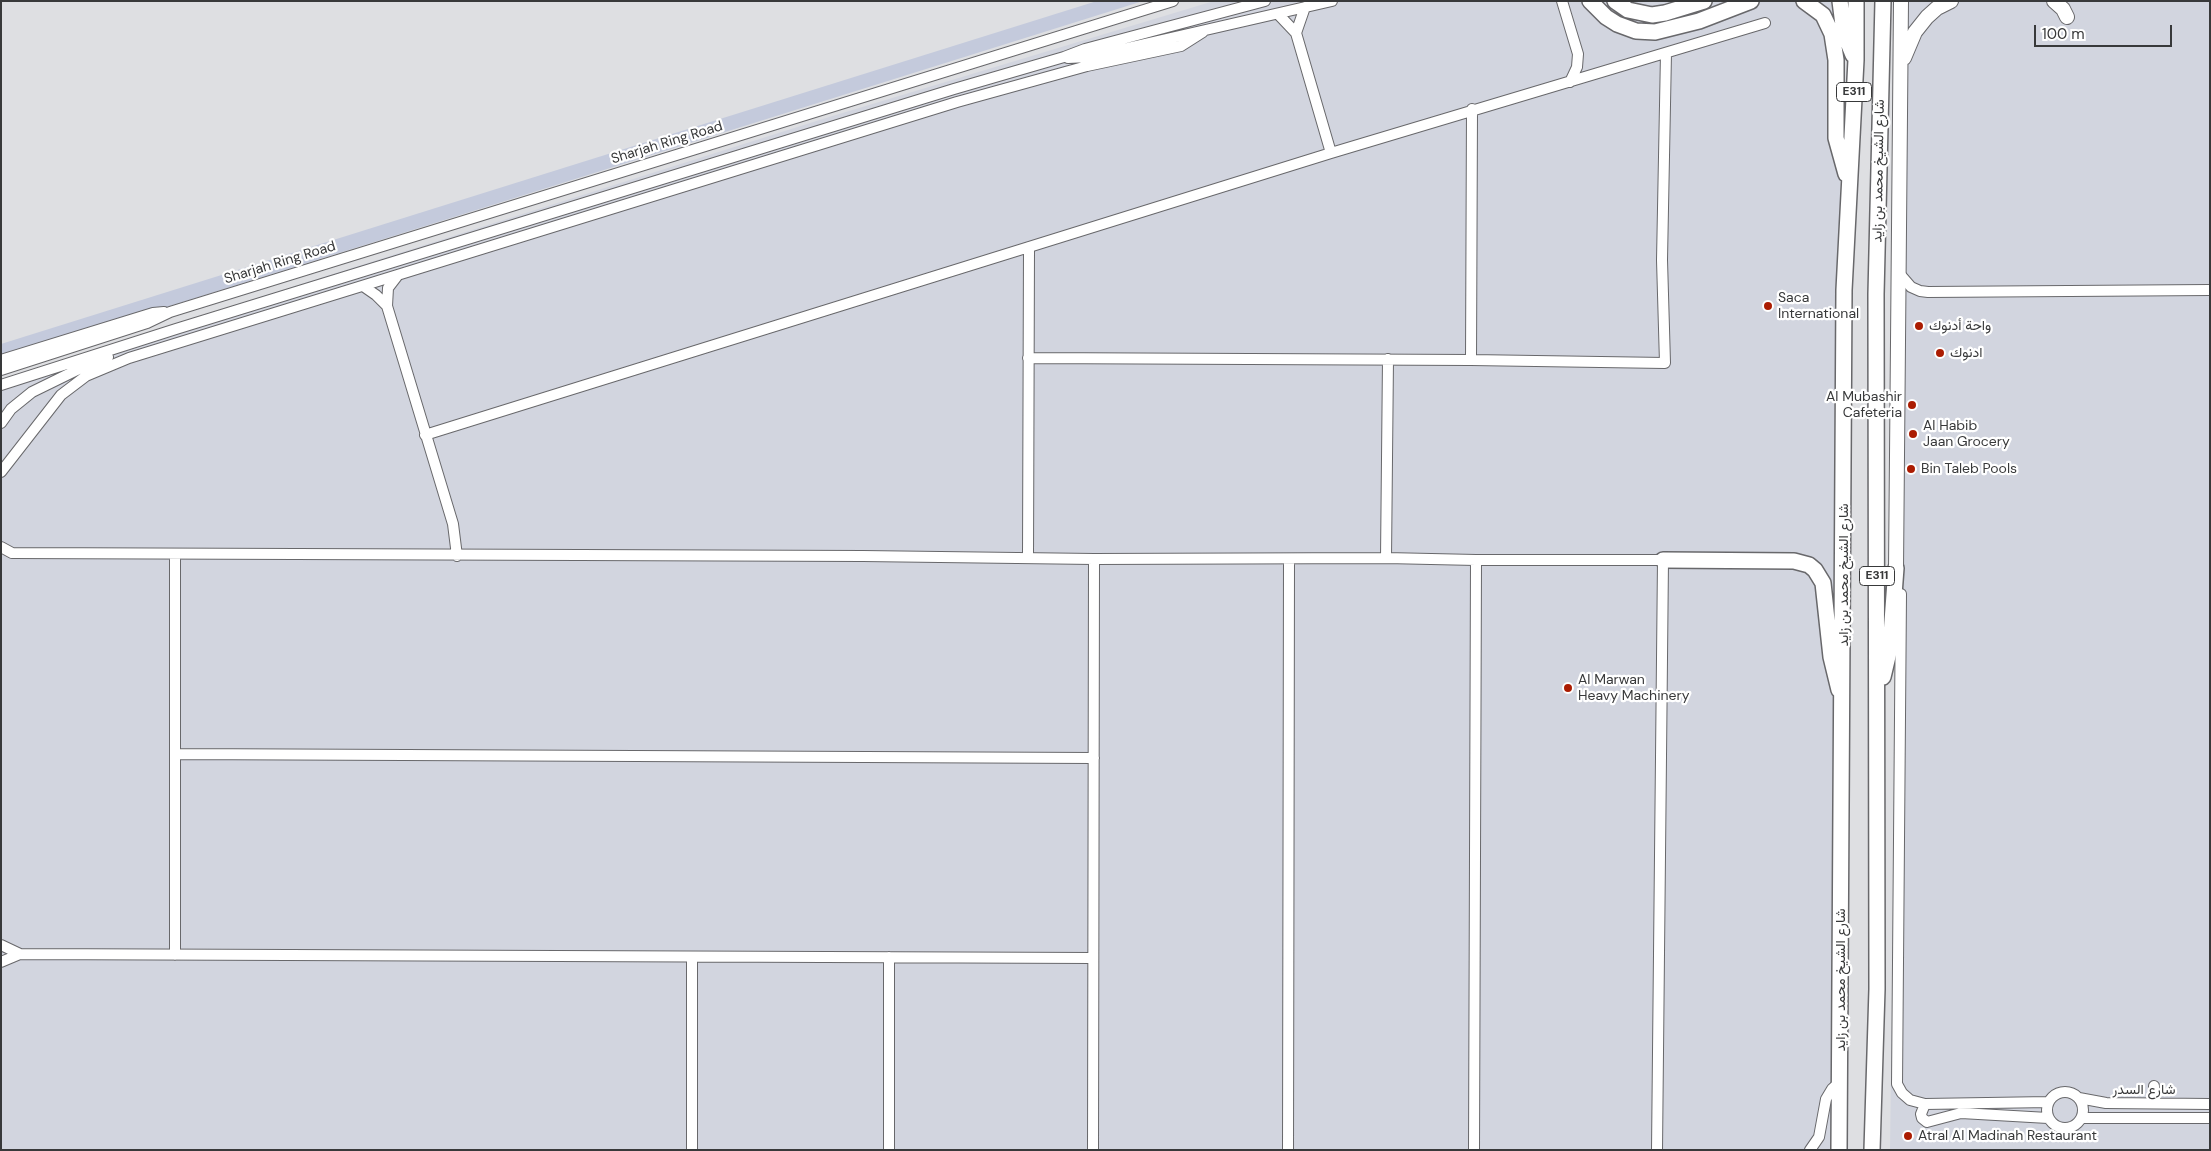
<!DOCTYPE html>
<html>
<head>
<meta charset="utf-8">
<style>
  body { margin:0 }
  #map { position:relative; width:2211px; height:1151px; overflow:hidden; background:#dedfe2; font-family:"DM Sans",sans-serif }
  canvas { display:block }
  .frame { position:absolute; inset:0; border:2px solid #38393a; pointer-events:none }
  .scale { position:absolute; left:2034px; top:25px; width:138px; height:22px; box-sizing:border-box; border:2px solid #38393a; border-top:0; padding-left:6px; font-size:15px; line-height:18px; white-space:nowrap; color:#38393a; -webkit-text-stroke:4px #fff; paint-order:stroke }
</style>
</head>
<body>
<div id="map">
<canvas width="2211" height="1151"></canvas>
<div class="frame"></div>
<div class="scale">100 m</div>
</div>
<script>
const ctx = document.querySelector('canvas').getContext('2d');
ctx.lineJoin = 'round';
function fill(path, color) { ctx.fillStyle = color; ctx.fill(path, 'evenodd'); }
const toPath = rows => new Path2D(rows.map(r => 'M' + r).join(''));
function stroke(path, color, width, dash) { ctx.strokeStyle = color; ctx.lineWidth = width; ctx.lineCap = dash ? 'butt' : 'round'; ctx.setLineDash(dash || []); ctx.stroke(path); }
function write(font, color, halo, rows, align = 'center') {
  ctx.font = font + ' "DM Sans",Vazirmatn,sans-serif'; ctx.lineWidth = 4.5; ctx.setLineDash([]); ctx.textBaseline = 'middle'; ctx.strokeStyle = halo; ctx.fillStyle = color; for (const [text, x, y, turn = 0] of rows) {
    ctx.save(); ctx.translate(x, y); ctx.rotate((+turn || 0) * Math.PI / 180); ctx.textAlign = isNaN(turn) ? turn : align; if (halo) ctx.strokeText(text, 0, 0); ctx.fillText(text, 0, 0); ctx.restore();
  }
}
fill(toPath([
  [1214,1,1841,1,1837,1150,1,1150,1,379,826,118],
  [1906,1,2210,1,2210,1150,1890,1150]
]), '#d2d5df');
fill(toPath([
  [1097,1,1143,1,1,359,1,344]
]), '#c4cadc');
const minor = toPath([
  [1562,1,1578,54,1577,67,1570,82],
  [1278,14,1296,33,1331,153],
  [1296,33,1305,7],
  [1068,58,1088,57,1332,1],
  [1898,272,1911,287,1920,291,1928,292,2210,290],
  [398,275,388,288,387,306,453,524,457,556],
  [363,286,376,295,387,306],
  [1028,358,1471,360,1665,363,1662,260,1666,53],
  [1,360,153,313,164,312],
  [1471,360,1472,109],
  [1,370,147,323,170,312,1173,1],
  [1,385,176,329,954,89,1064,57,1085,49,1265,1],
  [1,423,11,409,32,392,83,367,108,357],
  [425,435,1331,153,1765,23],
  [1,472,61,395,86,376,129,358,957,102,1087,66,1181,46,1203,32],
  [1,547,12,553,863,556,1094,559,1386,558,1476,560,1663,560,1657,1150],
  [175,554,175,955],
  [1028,557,1029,247],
  [1386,558,1388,359],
  [1901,594,1897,1084,1902,1093,1910,1100,1925,1104,2049,1102],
  [175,754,1094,758],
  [1,945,20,954],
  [1,962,20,954,1093,958],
  [2154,1086,2155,1103],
  '2047 1110a18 18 0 1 1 36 0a18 18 0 1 1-36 0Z',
  [2079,1098,2106,1103,2210,1104],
  [1925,1104,1921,1114,1922,1118,1927,1122,1961,1113,2048,1118],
  [2082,1118,2210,1118],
  [692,1150,692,957],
  [889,1150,889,957],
  [1093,1150,1094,559],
  [1288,1150,1289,559],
  [1474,1150,1476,560],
  [1810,1150,1819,1137,1826,1099,1832,1089,1841,1081]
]);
const major = toPath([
  [2054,1,2063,9,2067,17],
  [1904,58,1915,32,1927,17,1937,8,1951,1],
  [1896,568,1901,1]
]);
const highway = toPath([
  [1590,1,1606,17,1617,24,1636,31,1655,32,1699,21,1751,1],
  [1615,1,1628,10,1652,15,1665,13,1704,1],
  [1804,1,1823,15,1832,34,1836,60,1836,138,1846,174],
  [1840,1,1844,33,1853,55],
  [1663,560,1794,561,1809,565,1815,570,1823,583,1831,657,1839,690],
  [1883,677,1890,648,1896,568],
  [1839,1150,1844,290,1856,60,1856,1],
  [1872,1150,1877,989,1876,294,1883,1]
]);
stroke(minor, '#68686b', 12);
stroke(major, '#68686b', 16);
stroke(highway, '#68686b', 18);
stroke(minor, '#fff', 10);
stroke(major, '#fff', 14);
stroke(highway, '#fff', 15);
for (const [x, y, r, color] of [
  [1768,306,5,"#ab1c02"],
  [1919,326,5,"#ab1c02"],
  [1940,353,5,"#ab1c02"],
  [1912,405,5,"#ab1c02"],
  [1913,434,5,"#ab1c02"],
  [1911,469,5,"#ab1c02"],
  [1568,688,5,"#ab1c02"],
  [1908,1136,5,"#ab1c02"]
]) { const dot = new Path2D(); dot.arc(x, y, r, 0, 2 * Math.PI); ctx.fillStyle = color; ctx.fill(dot); stroke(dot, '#fff', 2); }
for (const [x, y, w] of [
  [1854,92,35],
  [1877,576,35]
]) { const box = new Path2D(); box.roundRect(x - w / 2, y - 9.5, w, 19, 4); ctx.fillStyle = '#fff'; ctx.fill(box); stroke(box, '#38393a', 1); }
write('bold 12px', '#38393a', null, [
  ["E311",1854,92],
  ["E311",1877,576]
]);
write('14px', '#38393a', '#fff', [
  ["Sharjah Ring Road",667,143,-17],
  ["شارع الشيخ محمد بن زايد",1879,171,-89],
  ["Sharjah Ring Road",280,263,-17],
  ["شارع الشيخ محمد بن زايد",1844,575,-90],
  ["شارع الشيخ محمد بن زايد",1841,980,-90],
  ["شارع السدر",2144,1090]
]);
write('14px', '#38393a', '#fff', [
  ["Saca",1778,298],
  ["International",1778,314],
  ["واحة أدنوك",1929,326],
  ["ادنوك",1950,353],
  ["Al Mubashir",1902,397,"right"],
  ["Cafeteria",1902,413,"right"],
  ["Al Habib",1923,426],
  ["Jaan Grocery",1923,442],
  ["Bin Taleb Pools",1921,469],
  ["Al Marwan",1578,680],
  ["Heavy Machinery",1578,696],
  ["Atral Al Madinah Restaurant",1918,1136]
], 'left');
</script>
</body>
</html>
